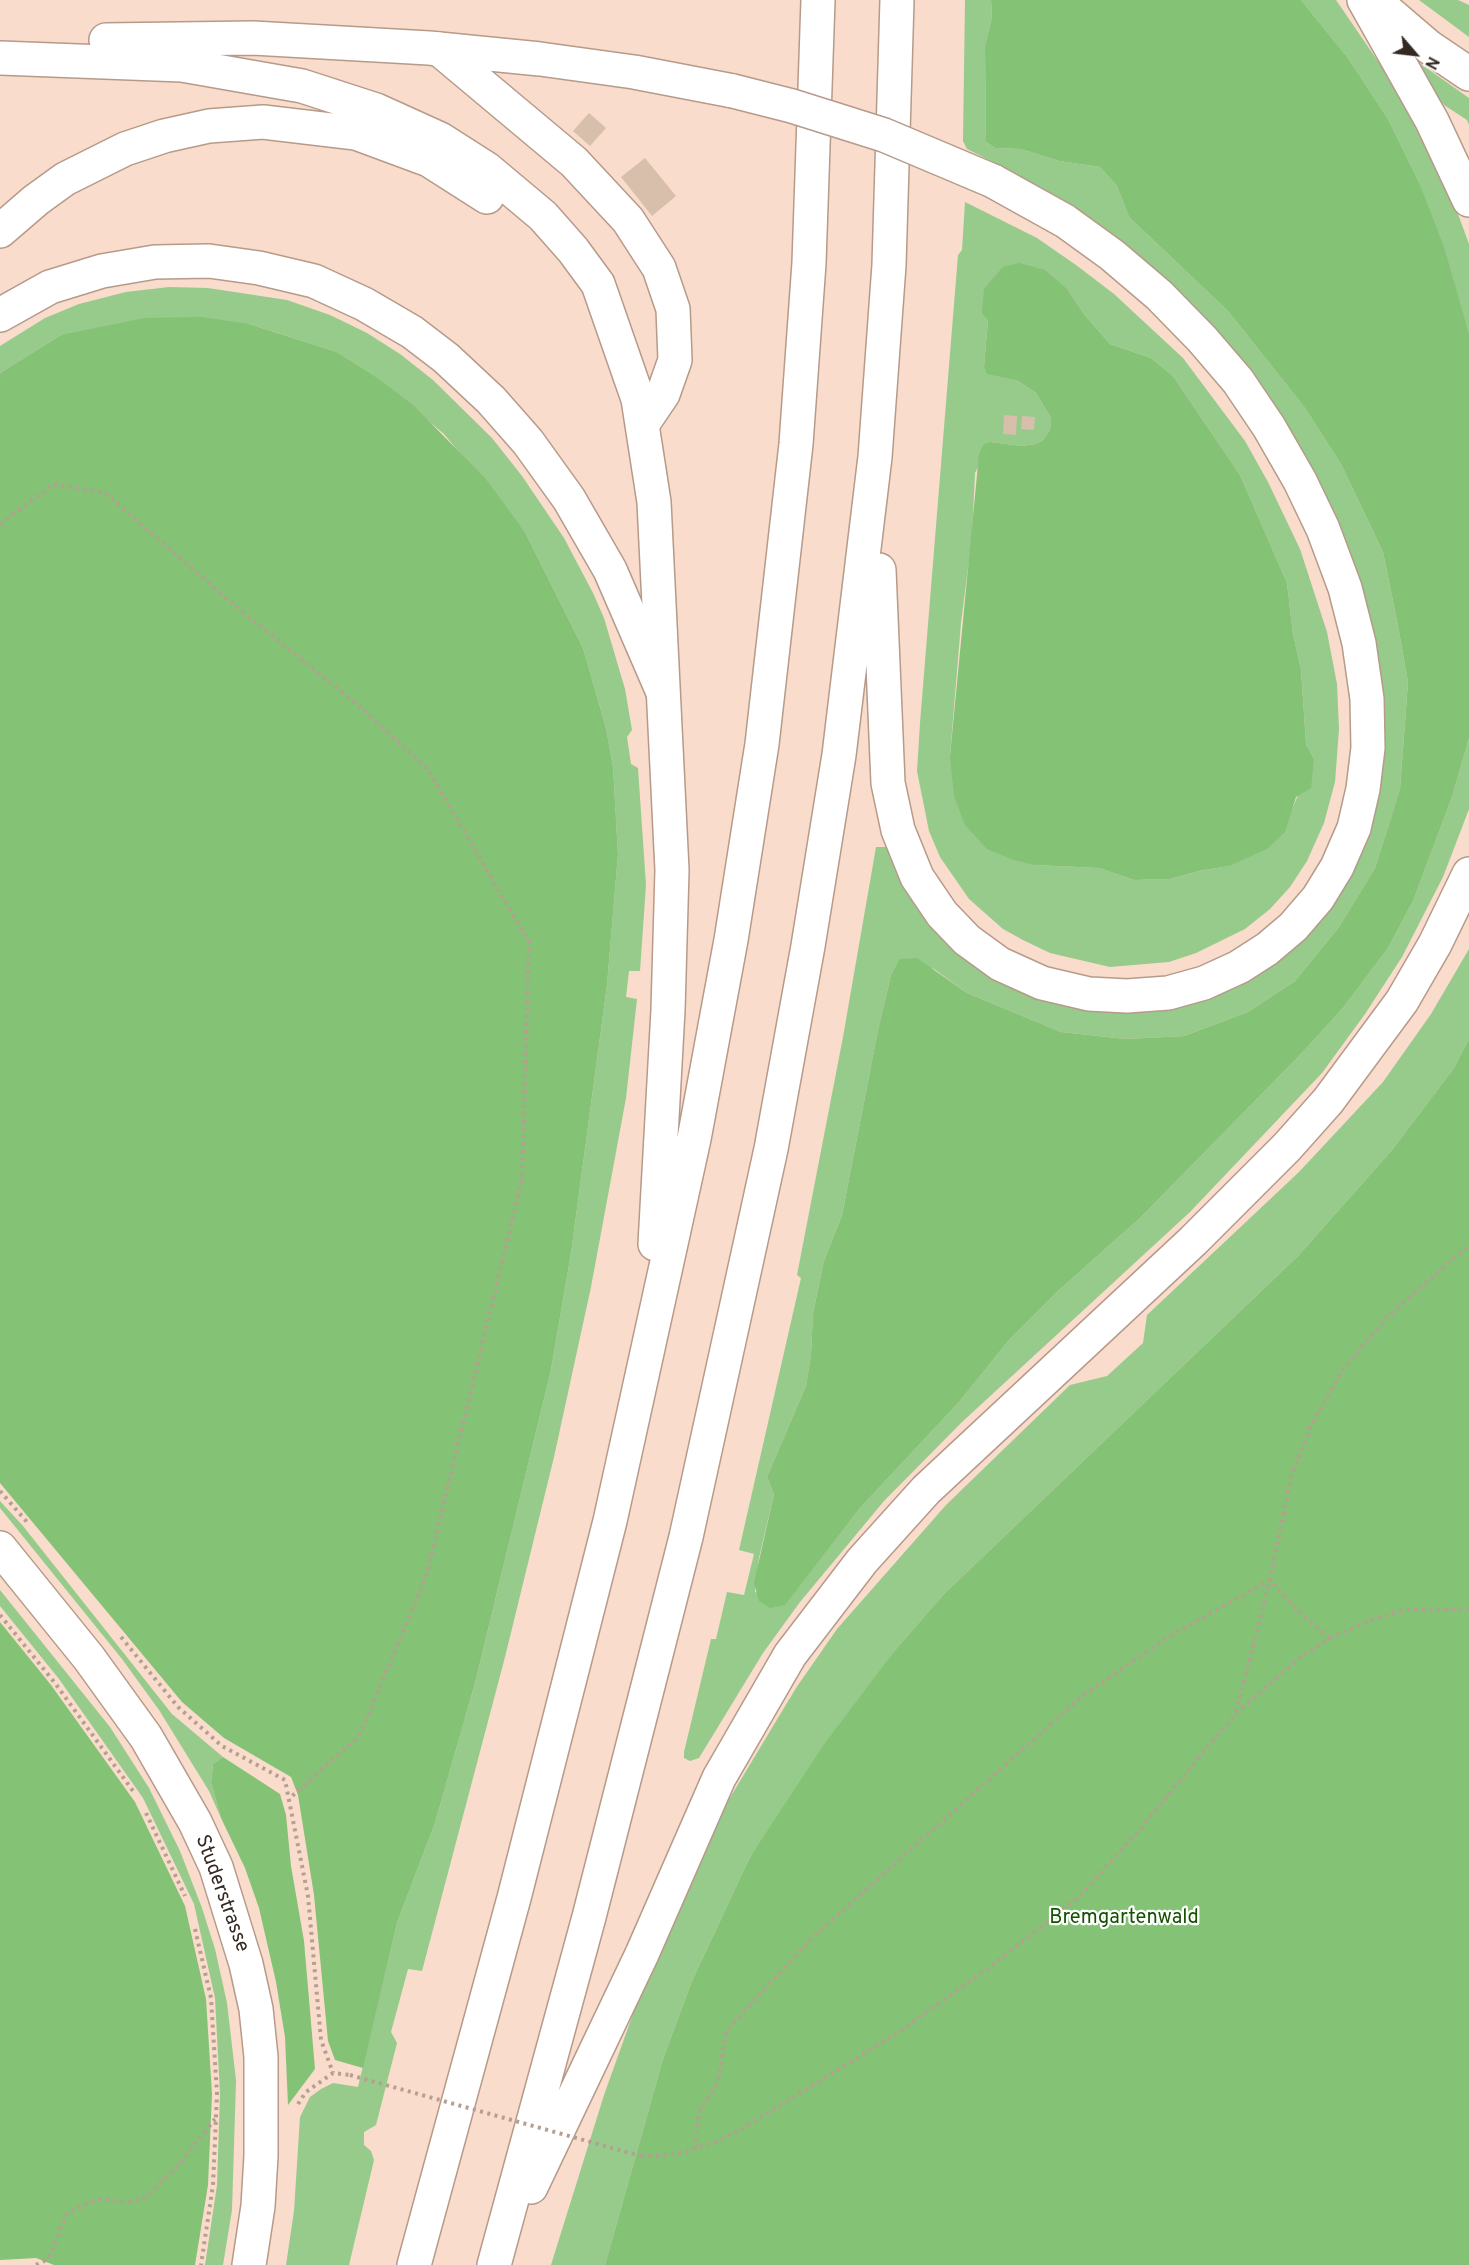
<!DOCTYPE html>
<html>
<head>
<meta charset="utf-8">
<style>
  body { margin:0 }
  #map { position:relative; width:1469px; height:2265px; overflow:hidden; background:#f9dccb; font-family:Overpass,sans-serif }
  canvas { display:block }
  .north { position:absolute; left:1385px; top:24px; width:60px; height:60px; -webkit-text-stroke:4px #fff; paint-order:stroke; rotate:118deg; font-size:16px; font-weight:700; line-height:24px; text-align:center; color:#342922 }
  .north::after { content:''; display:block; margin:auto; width:21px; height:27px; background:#342922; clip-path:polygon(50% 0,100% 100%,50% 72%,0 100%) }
</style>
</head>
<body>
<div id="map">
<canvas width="1469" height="2265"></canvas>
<div class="north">N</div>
</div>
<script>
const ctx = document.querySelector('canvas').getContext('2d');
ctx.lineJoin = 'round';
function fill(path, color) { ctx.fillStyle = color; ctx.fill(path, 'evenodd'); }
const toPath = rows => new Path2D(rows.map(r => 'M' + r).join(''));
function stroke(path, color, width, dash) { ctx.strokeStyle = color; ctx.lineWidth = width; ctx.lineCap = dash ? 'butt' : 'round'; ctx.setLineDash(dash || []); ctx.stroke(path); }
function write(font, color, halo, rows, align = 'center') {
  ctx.font = font + ' Overpass,sans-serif'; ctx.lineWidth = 4.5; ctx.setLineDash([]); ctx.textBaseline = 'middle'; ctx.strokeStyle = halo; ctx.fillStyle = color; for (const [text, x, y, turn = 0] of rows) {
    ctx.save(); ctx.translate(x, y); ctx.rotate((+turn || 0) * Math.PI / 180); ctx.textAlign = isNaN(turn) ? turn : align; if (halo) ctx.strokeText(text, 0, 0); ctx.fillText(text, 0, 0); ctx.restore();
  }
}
fill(toPath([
  [965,0,991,0,992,17,985,46,986,142,995,148,1021,149,1059,161,1100,167,1117,186,1129,217,1228,311,1305,408,1341,464,1383,552,1398,626,1408,682,1400,789,1375,868,1339,927,1295,981,1248,1012,1184,1036,1126,1039,1061,1032,967,993,934,969,899,959,891,975,878,1030,842,1215,824,1261,813,1313,811,1355,806,1386,767,1477,774,1494,759,1558,755,1592,785,1604,860,1508,959,1402,1009,1340,1058,1291,1140,1218,1299,1056,1343,1008,1388,948,1413,901,1452,797,1469,738,1469,809,1443,877,1402,957,1365,1014,1322,1073,1190,1212,961,1423,884,1501,800,1602,763,1653,699,1758,690,1761,684,1758,684,1752,711,1639,716,1639,727,1592,744,1595,754,1554,739,1550,801,1278,797,1275,843,1037,876,847,887,847,912,897,1110,1011,1147,1011,1181,1006,1240,984,1379,781,1301,455,1015,178,1017,174,967,149,963,141],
  [1301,0,1336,0,1401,95,1451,195,1469,244,1469,334,1418,180,1388,119,1348,58],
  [1419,0,1458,0,1469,5,1469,37],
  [1418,62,1469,98,1469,125,1467,120,1444,105,1416,65],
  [965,202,1037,238,1076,265,1114,294,1183,358,1245,441,1268,482,1300,549,1327,632,1337,684,1339,729,1335,782,1324,823,1307,861,1290,887,1270,909,1245,929,1196,953,1169,962,1110,967,1050,953,1023,940,1003,929,969,899,940,857,929,831,917,771,920,723,958,255,962,250],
  [1068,290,1084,314,1110,344,1151,358,1173,376,1240,475,1287,583,1293,634,1301,669,1306,744,1314,759,1292,809,1229,866,1199,871,1170,879,1134,880,1099,868,1035,865,950,756,961,623,972,537,975,473,991,442,1021,446,1036,444,1043,440,1050,430,1051,418,1036,393,1018,381,993,375,984,366,988,320],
  [169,287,208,288,287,300,330,315,367,333,400,354,433,380,492,438,522,476,564,538,593,593,604,618,625,689,632,730,627,737,631,764,638,768,646,885,640,971,629,971,626,997,637,999,626,1098,591,1287,554,1457,505,1657,422,1971,408,1969,391,2032,397,2043,376,2125,364,2132,364,2145,371,2151,374,2160,349,2265,286,2265,294,2211,300,2117,310,2097,321,2089,333,2083,358,2087,397,1923,435,1823,475,1683,551,1370,571,1253,607,985,618,854,613,767,606,728,583,648,525,532,444,434,372,374,337,352,249,324,61,335,0,373,0,346,45,318,79,304,126,292],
  [1469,949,1469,1039,1454,1068,1392,1150,1298,1256,944,1594,896,1649,750,1857,692,1981,663,2059,605,2265,551,2265,604,2095,643,1986,728,1801,796,1688,837,1629,946,1505,1070,1385,1107,1376,1143,1343,1147,1315,1299,1172,1383,1082,1431,1014],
  [0,1501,23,1526,172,1714,223,1757,213,1764,211,1782,221,1818,209,1791,159,1710,122,1659,0,1508],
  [0,1590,110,1727,149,1788,180,1851,202,1908,215,1949,227,2003,236,2080,232,2210,223,2265,205,2265,217,2185,220,2094,215,1998,194,1904,143,1798,59,1679,0,1606]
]), '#96cb8b');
fill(toPath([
  [991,0,1301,0,1348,58,1388,119,1418,180,1444,247,1469,334,1469,738,1452,797,1413,901,1388,948,1343,1008,1299,1056,1140,1218,1058,1291,1009,1340,959,1402,860,1508,785,1605,770,1608,759,1601,754,1583,774,1494,767,1477,806,1386,811,1355,813,1313,824,1261,842,1215,878,1030,891,975,899,959,917,958,967,993,1061,1032,1126,1039,1184,1036,1248,1012,1295,981,1339,927,1375,868,1400,789,1408,682,1398,626,1383,552,1341,464,1305,408,1228,311,1129,217,1117,186,1100,167,1059,161,1021,149,995,148,986,142,985,46,992,17],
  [1019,263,1045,270,1068,290,1084,314,1110,344,1151,358,1173,376,1240,475,1287,583,1293,634,1301,669,1306,744,1314,759,1311,788,1296,797,1285,832,1267,849,1229,866,1199,871,1170,879,1134,880,1099,868,1035,865,1014,860,987,849,965,825,954,796,950,756,979,454,984,444,991,442,1021,446,1036,444,1043,440,1050,430,1051,418,1036,393,1018,381,987,374,984,366,988,320,982,313,984,289,1003,267],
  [202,317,249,324,337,352,372,374,413,405,485,478,525,532,583,648,606,728,613,767,618,854,607,985,571,1253,551,1370,475,1683,435,1823,397,1923,363,2068,335,2060,328,2041,314,1895,298,1795,291,1777,224,1738,182,1702,0,1483,0,373,61,335,145,318],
  [1469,1039,1469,2265,605,2265,663,2059,692,1981,750,1857,825,1743,896,1649,944,1594,1298,1256,1392,1150,1454,1068],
  [0,1622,51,1685,135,1802,185,1906,206,1999,212,2094,208,2185,195,2265,54,2265,36,2258,0,2260],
  [223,1757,280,1794,286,1815,291,1866,304,1941,315,2069,288,2105,285,2037,276,1982,259,1908,245,1868,221,1818,211,1782,213,1764]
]), '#84c276');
fill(toPath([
  [589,113,606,128,590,146,573,131],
  [645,158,676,196,652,216,621,177],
  [1004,415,1017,416,1016,435,1003,434],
  [1022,416,1035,417,1034,430,1021,429]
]), '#d8bfab');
const minor = toPath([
  [439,49,574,162,628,220,659,268,673,309,675,360,663,394,644,422],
  [0,315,50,287,102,271,155,262,209,261,259,268,314,281,364,304,412,332,446,358,491,400,528,442,569,499,610,570,662,690],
  [0,1548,89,1658,146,1737,195,1822,216,1867,246,1964,256,2009,261,2057,261,2156,258,2206,249,2265]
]);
const highway = toPath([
  [1364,0,1432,121,1469,200],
  [1374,0,1429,47,1469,74],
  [106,40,253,38,429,48,540,59,634,72,733,91],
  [0,58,182,65,302,86,376,110,440,139,487,169,543,216,573,250,598,284,638,399,654,502,672,870,668,1010,655,1244],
  [0,231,36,200,65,179,125,149,164,136,209,126,263,122,356,133,429,160,487,197],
  [879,570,888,783,898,830,917,877,942,914,967,940,1000,964,1042,983,1089,994,1127,996,1168,993,1204,983,1239,967,1267,949,1293,927,1318,898,1337,867,1354,828,1363,789,1368,748,1367,699,1359,643,1345,588,1323,529,1300,481,1269,427,1238,381,1202,339,1159,295,1112,255,1065,221,993,181],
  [531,2187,642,1954,719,1778,790,1655,862,1561,926,1490,1193,1241,1287,1147,1328,1101,1402,1001,1435,944,1469,874],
  [414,2265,514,1898,610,1521,694,1139,731,940,762,744,796,444,809,263,818,0],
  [494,2265,589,1917,686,1537,771,1149,808,946,839,755,875,457,889,265,897,0]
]);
stroke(minor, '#b69a8a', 36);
stroke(highway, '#b69a8a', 36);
stroke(toPath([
  [0,524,53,484,105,493,239,609,353,701,427,768,529,942,522,1179,426,1577,359,1736,290,1798],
  [0,1491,27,1522],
  [0,1615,55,1683,133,1791],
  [121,1637,178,1707,222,1746,285,1780,308,1896,321,2040,333,2073],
  [1236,1712,1270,1580,1291,1477,1311,1425,1342,1371,1387,1317,1469,1245],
  [146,1813,185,1896],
  [195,1929,211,1998,217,2094,213,2185,201,2265],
  [298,2104,306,2092,333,2073,350,2075],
  [695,2149,699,2112,718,2082,726,2031,812,1938,1081,1697,1168,1637,1270,1580,1299,1612,1330,1638],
  [641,2156,677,2154,716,2142,738,2131,899,2032,991,1966,1079,1897,1135,1835,1236,1713,1302,1656,1330,1638,1371,1620,1403,1610,1469,1609],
  [36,2265,46,2260,51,2253,67,2213,97,2199,129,2202,144,2198,181,2162,215,2119]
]), '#b69f91', 4, [3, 4.5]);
stroke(minor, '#fff', 33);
stroke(highway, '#fff', 33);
const highwayBridge = toPath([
  [733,91,792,106,884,135,993,181]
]);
stroke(highwayBridge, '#b69a8a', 36, []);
stroke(toPath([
  [350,2075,641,2156]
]), '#b69f91', 4, [3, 4.5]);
stroke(highwayBridge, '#fff', 33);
write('20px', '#342922', '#fff', [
  ["Studerstrasse",221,1894,70]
]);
write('20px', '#135100', '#fff', [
  ["Bremgartenwald",1124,1919]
]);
</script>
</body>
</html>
